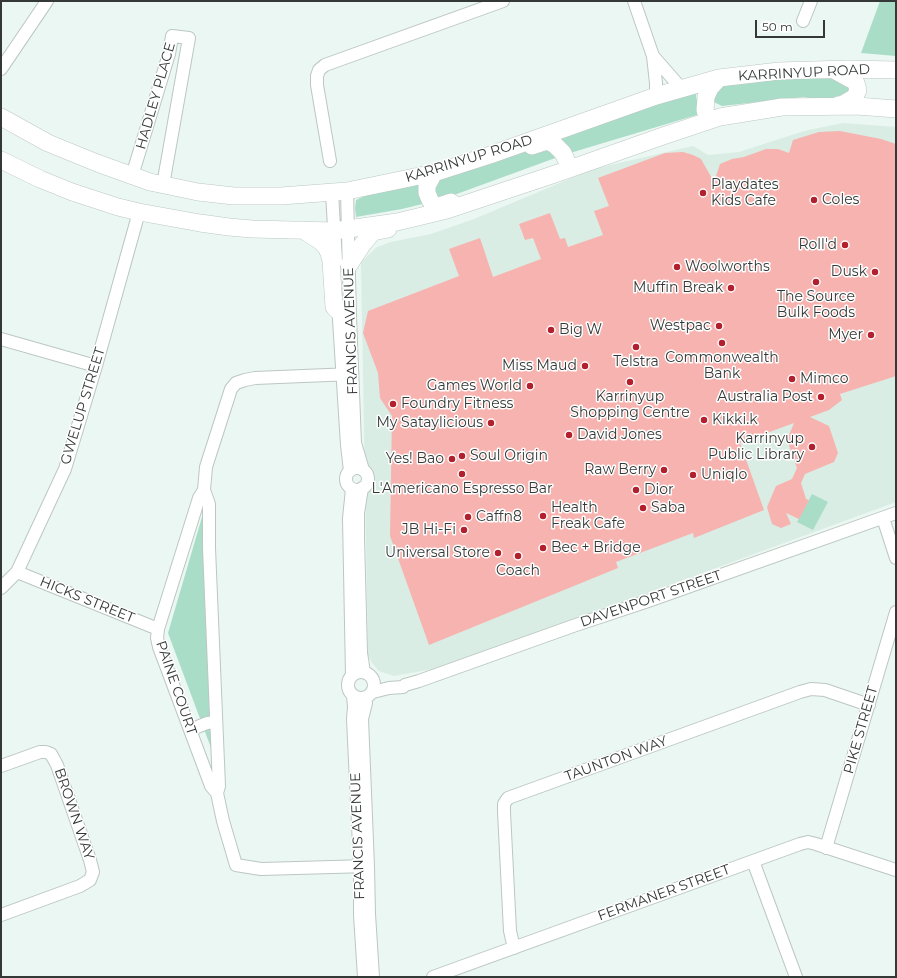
<!DOCTYPE html>
<html>
<head>
<meta charset="utf-8">
<style>
  body { margin:0 }
  #map { position:relative; width:897px; height:978px; overflow:hidden; background:#ebf7f2; font-family:Montserrat,sans-serif }
  canvas { display:block }
  .frame { position:absolute; inset:0; border:2px solid #343937; pointer-events:none }
  .scale { position:absolute; left:755px; top:20px; width:70px; height:18px; box-sizing:border-box; border:2px solid #343937; border-top:0; padding-left:5px; font-size:12px; line-height:14px; white-space:nowrap; color:#343937; -webkit-text-stroke:3px #fff; paint-order:stroke }
</style>
</head>
<body>
<div id="map">
<canvas width="897" height="978"></canvas>
<div class="frame"></div>
<div class="scale">50 m</div>
</div>
<script>
const ctx = document.querySelector('canvas').getContext('2d');
ctx.lineJoin = 'round';
function fill(path, color) { ctx.fillStyle = color; ctx.fill(path, 'evenodd'); }
const toPath = rows => new Path2D(rows.map(r => 'M' + r).join(''));
function stroke(path, color, width, dash) { ctx.strokeStyle = color; ctx.lineWidth = width; ctx.lineCap = dash ? 'butt' : 'round'; ctx.setLineDash(dash || []); ctx.stroke(path); }
function write(font, color, halo, rows, align = 'center') {
  ctx.font = font + ' Montserrat,sans-serif'; ctx.lineWidth = 3; ctx.setLineDash([]); ctx.textBaseline = 'middle'; ctx.strokeStyle = halo; ctx.fillStyle = color; for (const [text, x, y, turn = 0] of rows) {
    ctx.save(); ctx.translate(x, y); ctx.rotate((+turn || 0) * Math.PI / 180); ctx.textAlign = isNaN(turn) ? turn : align; if (halo) ctx.strokeText(text, 0, 0); ctx.fillText(text, 0, 0); ctx.restore();
  }
}
fill(toPath([
  [843,123,896,127,896,502,449,666,394,676,379,671,372,663,368,655,361,262,377,247,391,242,431,234,474,219,593,169,693,146,708,155,739,152,804,131]
]), '#d9ede4');
fill(toPath([
  [880,1,896,1,896,56,861,53],
  [832,75,849,83,850,92,844,98,814,99,804,97,722,106,712,101,718,85],
  [697,88,696,96,700,114,570,153,555,136],
  [548,144,558,157,443,199,402,209,356,217,355,208,356,200,371,193],
  [812,494,828,502,813,530,797,522],
  [202,517,217,764,168,633]
]), '#aaddc8');
fill(toPath([
  [840,131,881,139,896,144,896,376,840,394,842,400,829,410,810,417,829,426,838,453,834,462,805,474,801,483,806,499,809,500,799,519,786,513,791,524,781,528,772,524,767,507,776,486,792,479,797,468,787,440,794,423,740,443,764,510,694,538,693,533,616,562,618,568,429,645,390,536,392,416,380,398,378,373,363,333,368,311,459,276,449,249,480,238,493,277,541,259,533,238,525,240,519,224,550,213,560,239,565,238,568,247,603,235,594,211,609,206,598,178,665,153,683,152,693,155,701,159,714,182,720,164,732,159,744,157,766,149,778,149,789,153,793,140,819,132]
]), '#f7b3af');
const minor = toPath([
  [634,1,653,56,656,83,656,96],
  [803,21,811,1],
  [653,56,681,88],
  [1,69,47,1],
  [330,161,317,85,317,76,319,70,325,65,503,1],
  [132,176,169,54,172,36,189,38,163,185],
  [347,191,350,317,355,443,363,470],
  [332,193,336,261],
  [338,304,347,445,350,471],
  [1,339,96,366],
  [352,374,255,378,245,380,236,383,231,389,206,467,204,490,209,504,209,548,219,786,217,793,223,821,236,865,261,869,368,866],
  '346 479a11 11 0 1 1 22 0a11 11 0 1 1-22 0Z',
  [362,488,358,513,358,538,361,653,364,672],
  [204,490,199,498,158,629,157,638,159,647,211,786,217,793],
  [883,518,896,558],
  [17,572,158,629],
  [1,588,17,572,65,469,96,366,139,212],
  '348 685a13 13 0 1 1 26 0a13 13 0 1 1-26 0Z',
  [352,676,349,518,352,489],
  [373,692,389,688,403,687,405,685,419,681,573,626,648,601,896,513],
  [353,696,354,707,353,719,360,867,360,915,364,977],
  [365,698,366,703,362,719,368,866,369,914,373,977],
  [190,730,207,723,216,722],
  [1,766,40,752,46,752,51,754,57,765,90,860,93,872,90,880,80,886,1,915],
  [826,848,896,612],
  [753,861,796,977],
  [514,948,510,931,504,812,504,804,508,798,800,692,811,689,825,690,869,705],
  [433,977,800,844,808,842,816,844,896,870]
]);
const highway = toPath([
  [834,70,854,81,856,83,858,90,855,97,843,104,838,105],
  [1,117,48,143,97,163,150,182,198,192,234,196,281,196,347,191,434,173,490,155,656,96,719,78,779,71,848,69,896,70],
  [708,121,705,110,706,97,710,88,719,78],
  [532,146,547,141,555,145,563,153,570,168],
  [1,160,40,179,72,192,118,207,139,212,200,223,229,227,252,229,334,231,397,222,447,210,555,174,663,136,720,117,782,107,857,106,896,109],
  [434,173,427,186,427,193,430,200,433,205,436,207,451,202],
  [303,230,320,241,326,247,329,253,331,261,334,307,339,312],
  [349,265,362,245,373,232,388,229]
]);
stroke(minor, '#bcc7c2', 14);
stroke(highway, '#bcc7c2', 18);
stroke(minor, '#fff', 12);
stroke(highway, '#fff', 17);
for (const [x, y, r, color] of [
  [703,193,4,"#b2202e"],
  [814,200,4,"#b2202e"],
  [845,245,4,"#b2202e"],
  [677,267,4,"#b2202e"],
  [875,272,4,"#b2202e"],
  [816,282,4,"#b2202e"],
  [731,288,4,"#b2202e"],
  [719,326,4,"#b2202e"],
  [551,330,4,"#b2202e"],
  [871,335,4,"#b2202e"],
  [722,343,4,"#b2202e"],
  [636,347,4,"#b2202e"],
  [585,366,4,"#b2202e"],
  [792,379,4,"#b2202e"],
  [630,382,4,"#b2202e"],
  [530,386,4,"#b2202e"],
  [821,397,4,"#b2202e"],
  [393,404,4,"#b2202e"],
  [704,420,4,"#b2202e"],
  [491,423,4,"#b2202e"],
  [569,435,4,"#b2202e"],
  [812,447,4,"#b2202e"],
  [462,456,4,"#b2202e"],
  [452,459,4,"#b2202e"],
  [664,470,4,"#b2202e"],
  [462,474,4,"#b2202e"],
  [693,475,4,"#b2202e"],
  [636,490,4,"#b2202e"],
  [643,508,4,"#b2202e"],
  [543,516,4,"#b2202e"],
  [468,517,4,"#b2202e"],
  [464,530,4,"#b2202e"],
  [543,548,4,"#b2202e"],
  [498,553,4,"#b2202e"],
  [518,556,4,"#b2202e"]
]) { const dot = new Path2D(); dot.arc(x, y, r, 0, 2 * Math.PI); ctx.fillStyle = color; ctx.fill(dot); stroke(dot, '#fff', 1.5); }
write('14px', '#343937', '#fff', [
  ["KARRINYUP ROAD",804,73,-3],
  ["HADLEY PLACE",156,96,-74],
  ["KARRINYUP ROAD",469,159,-17],
  ["FRANCIS AVENUE",351,331,-92],
  ["GWELUP STREET",83,406,-73],
  ["DAVENPORT STREET",651,599,-19],
  ["HICKS STREET",87,600,22],
  ["PAINE COURT",176,688,71],
  ["PIKE STREET",861,730,-74],
  ["TAUNTON WAY",616,759,-20],
  ["BROWN WAY",74,814,71],
  ["FRANCIS AVENUE",358,836,-92],
  ["FERMANER STREET",664,893,-20]
]);
write('14px', '#343937', '#fff', [
  ["Playdates",711,185],
  ["Kids Cafe",711,201],
  ["Coles",822,200],
  ["Roll'd",837,245,"right"],
  ["Woolworths",685,267],
  ["Dusk",867,272,"right"],
  ["Muffin Break",723,288,"right"],
  ["The Source",816,297,"center"],
  ["Bulk Foods",816,313,"center"],
  ["Westpac",711,326,"right"],
  ["Big W",559,330],
  ["Myer",863,335,"right"],
  ["Commonwealth",722,358,"center"],
  ["Bank",722,374,"center"],
  ["Telstra",636,362,"center"],
  ["Miss Maud",577,366,"right"],
  ["Mimco",800,379],
  ["Games World",522,386,"right"],
  ["Karrinyup",630,397,"center"],
  ["Shopping Centre",630,413,"center"],
  ["Australia Post",813,397,"right"],
  ["Foundry Fitness",401,404],
  ["Kikki.k",712,420],
  ["My Sataylicious",483,423,"right"],
  ["David Jones",577,435],
  ["Karrinyup",804,439,"right"],
  ["Public Library",804,455,"right"],
  ["Soul Origin",470,456],
  ["Yes! Bao",444,459,"right"],
  ["Raw Berry",656,470,"right"],
  ["Uniqlo",701,475],
  ["L'Americano Espresso Bar",462,489,"center"],
  ["Dior",644,490],
  ["Health",551,508],
  ["Freak Cafe",551,524],
  ["Saba",651,508],
  ["Caffn8",476,517],
  ["JB Hi-Fi",456,530,"right"],
  ["Bec + Bridge",551,548],
  ["Universal Store",490,553,"right"],
  ["Coach",518,571,"center"]
], 'left');
</script>
</body>
</html>
